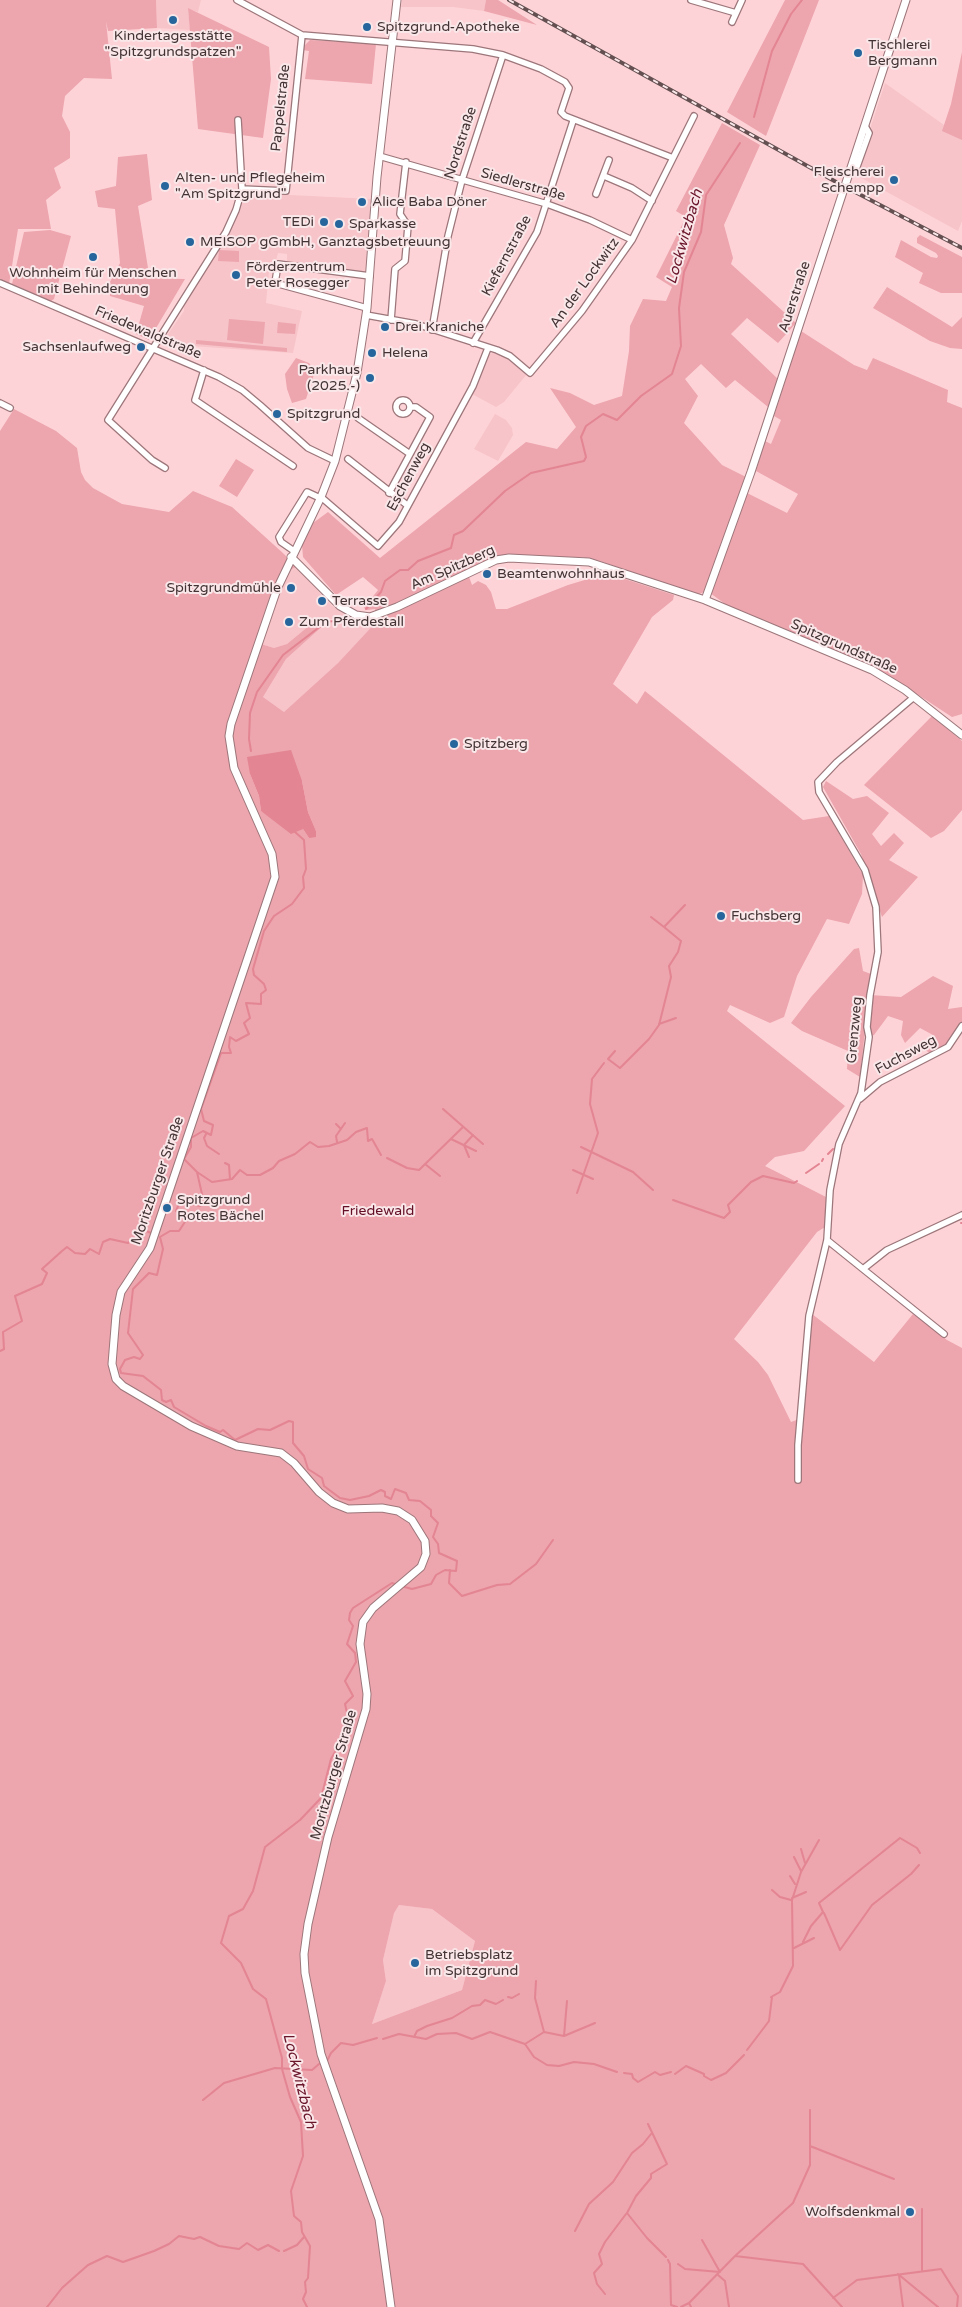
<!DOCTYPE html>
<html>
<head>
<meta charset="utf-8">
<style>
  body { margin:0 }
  canvas { display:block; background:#fdd3d7 }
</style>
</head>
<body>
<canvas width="962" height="2307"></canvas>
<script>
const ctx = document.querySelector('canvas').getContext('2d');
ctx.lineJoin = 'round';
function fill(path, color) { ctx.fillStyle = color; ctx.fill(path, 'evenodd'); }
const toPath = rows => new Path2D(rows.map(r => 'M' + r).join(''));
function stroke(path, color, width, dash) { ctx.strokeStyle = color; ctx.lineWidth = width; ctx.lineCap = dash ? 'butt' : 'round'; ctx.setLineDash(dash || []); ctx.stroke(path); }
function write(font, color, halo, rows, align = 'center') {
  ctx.font = font + ' "Varela Round",sans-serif'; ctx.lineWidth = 4; ctx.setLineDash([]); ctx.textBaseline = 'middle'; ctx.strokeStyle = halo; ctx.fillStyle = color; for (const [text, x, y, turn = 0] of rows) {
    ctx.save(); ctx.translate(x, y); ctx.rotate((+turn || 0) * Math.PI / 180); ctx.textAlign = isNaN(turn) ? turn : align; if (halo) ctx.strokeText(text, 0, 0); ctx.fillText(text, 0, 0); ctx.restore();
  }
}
fill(toPath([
  [156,0,201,0,198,12,188,9,190,30,157,28],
  [402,0,486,0,484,11,453,7,401,7],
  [885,83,944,125,943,131,962,139,962,221,958,231,856,175,872,131,871,126],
  [250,193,371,199,367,273,287,262,287,254,278,253,273,272,269,272,266,303,302,311,293,353,161,344,184,311,184,306,223,240,243,197],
  [492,353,498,353,507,358,527,374,504,402,496,407,472,394,489,355],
  [495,414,506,420,512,428,513,435,498,461,474,449],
  [296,567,332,606,351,618,316,620,287,644,274,648,261,644,288,571],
  [353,620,359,623,378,620,338,663,284,712,263,697,286,659,326,623],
  [399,1905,432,1909,475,1941,462,1990,372,2024,386,1981,383,1960,394,1912]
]), '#f7c4c9');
fill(toPath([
  [0,0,156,0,157,28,108,31,106,21,112,79,84,78,65,96,62,116,70,132,70,158,54,168,61,188,46,200,51,229,18,229,9,284,0,280],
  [486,0,498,0,537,25,484,11],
  [785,0,819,0,766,136,727,112],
  [188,8,269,47,271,79,263,138,198,129],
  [310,40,376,44,372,84,305,79,309,51,303,50,304,46],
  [962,52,962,140,942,131,951,104],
  [722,123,760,145,724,225,733,258,731,264,796,323,778,343,747,318,731,334,779,380,768,407,735,380,726,388,701,364,685,379,698,396,684,423,722,465,746,477,741,490,787,513,798,494,756,471,765,441,771,444,781,420,774,416,801,331,854,365,867,370,873,358,948,390,947,402,962,408,962,714,952,717,891,677,728,606,710,593,704,592,697,595,600,561,582,557,493,558,470,568,464,563,472,585,478,581,486,585,491,592,496,609,507,609,568,585,598,576,625,579,674,595,673,600,652,617,613,684,637,704,645,691,803,820,829,816,863,875,862,894,849,924,827,919,797,976,784,1017,770,1023,730,1005,727,1011,845,1106,804,1151,775,1157,765,1166,826,1197,825,1227,817,1232,734,1339,758,1362,768,1375,791,1422,802,1418,812,1314,874,1362,913,1314,947,1340,962,1348,962,2307,0,2307,0,431,14,409,56,431,77,448,81,472,85,480,93,488,122,504,169,512,193,491,232,507,284,554,296,567,288,571,261,644,274,648,287,644,316,620,326,619,326,623,286,659,263,697,284,712,338,663,378,620,375,609,367,610,364,608,378,590,363,577,336,595,303,557,302,545,313,523,328,512,380,558,526,442,557,449,576,427,550,388,570,393,594,405,622,396,629,351,630,326,643,299,666,301,672,287,656,277,686,217,676,211],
  [250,774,302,781,308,812,316,831,309,838,303,829,261,811,259,796],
  [399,1905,432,1909,475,1941,462,1990,372,2024,386,1981,383,1960,394,1913],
  [147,154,152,200,138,206,148,268,135,278,185,279,149,340,136,334,144,306,110,296,110,282,120,263,115,209,98,207,95,191,116,186,118,157],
  [50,230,71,236,54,299,51,301,12,284,24,232],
  [920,235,962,257,962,293,941,293,919,283,923,273,895,257,901,240,931,257,937,258,938,256,936,253,917,243,917,238],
  [219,250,239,251,239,262,218,261],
  [887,287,952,327,962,317,962,349,950,348,930,341,873,308],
  [229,319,265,322,263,344,227,340],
  [278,322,296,324,295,334,277,333],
  [196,340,287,348,287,352,196,344],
  [296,358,309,363,315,371,306,399,292,403,287,389,285,374],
  [236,459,254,470,237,497,219,486],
  [932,716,962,741,962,810,944,831,931,838,864,785],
  [826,781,853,799,867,796,889,813,872,834,881,846,894,833,904,843,889,860,918,877,882,917,861,854,823,787],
  [859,948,863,971,871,974,860,1077,847,1069,848,1051,802,1031,791,1023,811,997,854,949],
  [933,976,953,986,948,1009,962,1007,962,1025,946,1044,930,1053,925,1050,933,1035,920,1028,905,1043,901,1035,903,1021,888,1016,874,1035,869,1037,870,995,901,997]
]), '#eda5ae');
fill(toPath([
  [291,750,302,781,308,812,316,831,316,837,309,838,303,829,291,834,261,811,259,796,250,774,247,757]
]), '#e38592');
stroke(toPath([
  [754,117,772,51,791,14,802,0],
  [366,609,381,592,385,581,400,570,408,570,418,561,451,548,454,535,463,531,505,491,531,473,584,461,586,457,581,437,586,426,603,414,617,420,641,396,672,374,681,346,679,308,684,272,701,232,706,195,740,143],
  [251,751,249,739,250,713,257,692,283,655,326,622,351,619],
  [295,832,304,840,306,869,303,877,304,888,292,904,274,916,264,931,253,969,254,975,264,984,266,990,261,994,261,1004,246,1003,250,1018,244,1023,249,1034,236,1041,230,1037,229,1047,231,1053,221,1053,201,1109,204,1121,213,1125,211,1135,203,1131,191,1138,191,1147,184,1159,197,1172,204,1203,200,1206,185,1202,179,1204,176,1211,179,1213,189,1212,190,1214,179,1231,170,1231,160,1237,163,1249,157,1275,149,1273,133,1289,128,1333,143,1355,140,1359,134,1357,125,1360,120,1369,121,1373,143,1376,161,1390,162,1400,166,1402,171,1400,174,1407,206,1426,220,1432,223,1430,235,1440,258,1429,270,1430,289,1421,293,1422,293,1443,304,1456,308,1469,322,1478,324,1486,340,1498,350,1500,369,1496,381,1490,385,1492,385,1496,391,1499,395,1489,406,1493,409,1500,420,1501,431,1510,431,1516,438,1523,433,1537,438,1544,439,1553,457,1561,456,1571,445,1570,436,1575,431,1584,412,1589,401,1586],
  [651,917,664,927],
  [659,1024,676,1018],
  [615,1051,608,1059,620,1068,649,1039,659,1025,671,977,669,966,678,952,681,941,664,927,685,905],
  [443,1109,483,1144],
  [336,1124,341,1129],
  [206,1134,204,1138,207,1146,219,1154],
  [451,1139,476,1151],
  [337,1142,336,1136,345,1123],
  [581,1147,633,1172,653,1190],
  [828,1154,833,1149],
  [469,1157,464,1145,473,1135],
  [387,1158,407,1168,419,1170,463,1127],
  [822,1161,823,1159],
  [225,1163,229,1165,230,1179],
  [425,1164,440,1176],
  [573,1170,593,1179],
  [197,1172,212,1182,232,1179,240,1170,247,1175,260,1175,273,1168,279,1161,295,1154,310,1142,318,1147,329,1146,347,1140,356,1132,367,1128,368,1141,372,1139,381,1155],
  [806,1173,819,1164],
  [577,1193,598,1133,590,1104,592,1079,604,1063],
  [673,1200,724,1218,730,1212,728,1205,751,1182,763,1176,794,1183,797,1181],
  [961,1223,962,1223],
  [0,1351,4,1349,3,1332,22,1321,15,1296,42,1284,47,1273,42,1269,62,1251,67,1247,75,1253,85,1254,90,1249,99,1254,103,1242,110,1239,128,1243,144,1230,151,1233],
  [450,1570,449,1583,462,1596,497,1585,510,1584,536,1564,553,1540],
  [801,1849,805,1863],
  [794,1857,801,1871],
  [790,1876,795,1884],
  [772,1890,780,1897,791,1900],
  [792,1898,806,1892],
  [824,1913,840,1950,872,1905,911,1874,919,1865],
  [803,1942,811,1926,823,1912,819,1903,900,1838,917,1848,920,1853],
  [794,1948,814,1938],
  [536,1981,535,1998,544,2032],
  [508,1997,512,1998,519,1994],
  [771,1997,780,1992,793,1966,792,1900,801,1872,819,1840],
  [564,2036,567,2001],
  [414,2037,417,2031,427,2026,452,2018,472,2006,480,2005,485,2000,496,2004,503,2000],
  [383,2039,399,2034,426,2039,437,2034,456,2033,472,2039,490,2032,525,2044,534,2057,547,2065,559,2066,574,2062,594,2064,617,2072],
  [525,2044,544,2032,564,2036,595,2023],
  [747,2050,769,2021,772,1997],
  [327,2061,331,2053,341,2043,353,2045,377,2038],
  [624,2073,632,2074,633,2078,638,2082,655,2072,660,2075,671,2072],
  [675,2074,686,2066,704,2074,704,2076,711,2080,726,2073,744,2055],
  [203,2100,224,2083,275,2068,312,2070,319,2064],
  [648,2124,667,2164,651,2174,651,2178,636,2196,627,2213,647,2238,666,2257],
  [810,2146,894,2179],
  [575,2231,589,2204,613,2182,632,2153,643,2144,651,2134],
  [702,2240,720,2272],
  [284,2251,297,2245,304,2237],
  [735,2256,803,2264,842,2307],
  [668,2260,670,2264,671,2305,677,2307],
  [678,2264,685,2269,720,2272],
  [922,2271,922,2209],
  [898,2274,938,2307],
  [718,2275,725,2281,729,2307],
  [899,2275,903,2307],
  [605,2294,597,2284,594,2273,602,2264,599,2254,605,2242,626,2214],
  [833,2298,857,2280,941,2269,958,2296,957,2307],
  [689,2303,735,2256,793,2203,810,2165,810,2110],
  [47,2307,62,2288,88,2265,107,2256,123,2262,154,2251,169,2244,179,2236,194,2239,200,2237,219,2246,239,2249,247,2243,258,2250,268,2245,279,2251],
  [307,2307,303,2299,306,2292,305,2282,308,2278,310,2246,302,2232,301,2222,294,2216,291,2191,303,2156,301,2122,290,2097,282,2069,282,2058,266,1999,253,1989,241,1963,221,1943,229,1916,243,1909,253,1891,265,1847,300,1820,321,1798,331,1759,350,1726,345,1704,353,1696,345,1681,356,1662,355,1653,347,1644,353,1626,349,1620,350,1613,353,1608,392,1583,397,1585],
  [681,2307,689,2303,691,2307]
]), '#e38592', 2);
const minor = toPath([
  [237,0,302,35,473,49,503,55,541,69,565,82,569,88,561,112,565,116,673,158],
  [691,0,736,13],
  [732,22,742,0],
  [238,120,242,189,286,191,302,35],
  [379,156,547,204,590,220,632,240],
  [855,172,869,133,865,126],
  [604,176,632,188,652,201],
  [596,194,609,160],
  [0,283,219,377,242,390,260,405,308,448,335,461],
  [367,308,275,283,278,264,370,276],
  [366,315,416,324,497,350,510,356,530,373,582,311,632,240,694,116],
  [391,320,395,269,405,261,408,226,400,214,406,162],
  [432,330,448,236,462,180,503,55],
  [473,343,537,232,573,121],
  [204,370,195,400,293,466],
  '396 407a7 7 0 1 1 14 0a7 7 0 1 1-14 0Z',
  [0,403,10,408],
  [358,418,410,454],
  [348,459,407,505],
  [165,468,152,460,108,420,226,232,236,210,242,189],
  [389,493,430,417,416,407,410,407],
  [321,497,378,546,399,522,473,386,488,348],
  [294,551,281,542,279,537,307,492,320,498],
  [860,1099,880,1082,948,1047,962,1026],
  [827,1240,863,1269,887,1250,962,1215],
  [863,1269,944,1334],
  [798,1480,798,1445,809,1316,827,1240,830,1190,839,1144,861,1093,869,1037,867,1027,870,995,878,952,876,907,865,870,819,792,818,782,837,762,914,697]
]);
const tertiary = toPath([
  [291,557,340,606,356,615,370,617,397,607,496,560,509,558,589,562,705,600,872,670,905,690,962,735],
  [705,600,751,472,906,0],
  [391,2307,379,2219,321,2054,305,1973,304,1954,308,1924,328,1837,366,1709,367,1694,360,1644,363,1622,373,1608,421,1567,426,1554,425,1541,412,1520,398,1511,382,1508,348,1509,333,1503,319,1492,294,1463,281,1453,237,1446,191,1426,123,1386,116,1379,112,1364,116,1315,121,1292,150,1248,275,877,272,854,234,768,229,736,231,724,277,589,321,497,335,461,357,373,367,308,377,177,397,0]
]);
stroke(minor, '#9c767a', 8);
stroke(tertiary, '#9c767a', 9);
stroke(minor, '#fff', 5.5);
stroke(tertiary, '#fff', 7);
const rail = toPath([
  [509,0,838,183,962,248]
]);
stroke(rail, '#644f51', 4);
stroke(rail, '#f9e7e9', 2, [5.5]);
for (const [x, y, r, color] of [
  [173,20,5,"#26669d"],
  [367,27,5,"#26669d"],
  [858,53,5,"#26669d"],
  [894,180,5,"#26669d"],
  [165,186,5,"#26669d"],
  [362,202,5,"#26669d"],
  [324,222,5,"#26669d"],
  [339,224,5,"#26669d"],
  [190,242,5,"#26669d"],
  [93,257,5,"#26669d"],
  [236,275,5,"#26669d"],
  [385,327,5,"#26669d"],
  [141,347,5,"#26669d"],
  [372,353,5,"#26669d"],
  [370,378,5,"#26669d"],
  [277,414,5,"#26669d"],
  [487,574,5,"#26669d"],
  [291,588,5,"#26669d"],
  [322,601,5,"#26669d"],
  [289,622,5,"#26669d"],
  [454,744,5,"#26669d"],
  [721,916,5,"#26669d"],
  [167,1208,5,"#26669d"],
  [415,1963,5,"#26669d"],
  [910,2212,5,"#26669d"]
]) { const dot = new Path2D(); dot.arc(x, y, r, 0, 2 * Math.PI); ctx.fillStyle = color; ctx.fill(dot); stroke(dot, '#f9e7e9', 2); }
write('14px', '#433334', '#f9e7e9', [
  ["Spitzgrund-Apotheke",377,27],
  ["Kindertagesstätte",173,36,"center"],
  ["\"Spitzgrundspatzen\"",173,52,"center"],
  ["Tischlerei",868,45],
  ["Bergmann",868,61],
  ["Fleischerei",884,172,"right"],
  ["Schempp",884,188,"right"],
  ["Alten- und Pflegeheim",175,178],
  ["\"Am Spitzgrund\"",175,194],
  ["Alice Baba Döner",372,202],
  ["TEDi",314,222,"right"],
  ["Sparkasse",349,224],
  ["MEISOP gGmbH, Ganztagsbetreuung",200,242],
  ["Förderzentrum",246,267],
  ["Peter Rosegger",246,283],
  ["Wohnheim für Menschen",93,273,"center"],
  ["mit Behinderung",93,289,"center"],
  ["Drei Kraniche",395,327],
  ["Sachsenlaufweg",131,347,"right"],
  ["Helena",382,353],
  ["Parkhaus",360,370,"right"],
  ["(2025.-)",360,386,"right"],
  ["Spitzgrund",287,414],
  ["Beamtenwohnhaus",497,574],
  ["Spitzgrundmühle",281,588,"right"],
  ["Terrasse",332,601],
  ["Zum Pferdestall",299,622],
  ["Spitzberg",464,744],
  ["Fuchsberg",731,916],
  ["Spitzgrund",177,1200],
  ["Rotes Bächel",177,1216],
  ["Betriebsplatz",425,1955],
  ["im Spitzgrund",425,1971],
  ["Wolfsdenkmal",900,2212,"right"]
], 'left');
write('14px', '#433334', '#f9e7e9', [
  ["Pappelstraße",281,108,-84],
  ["Nordstraße",461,143,-72],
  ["Siedlerstraße",523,185,16],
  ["Kiefernstraße",507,256,-62],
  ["An der Lockwitz",585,283,-54],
  ["Auerstraße",795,297,-72],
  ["Friedewaldstraße",148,333,23],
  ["Eschenweg",409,477,-62],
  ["Am Spitzberg",453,568,-24],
  ["Spitzgrundstraße",844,647,24],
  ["Grenzweg",855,1030,-85],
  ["Fuchsweg",906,1055,-28],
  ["Moritzburger Straße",158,1181,-71],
  ["Moritzburger Straße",334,1775,-74]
]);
write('14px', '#640f26', '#f9e7e9', [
  ["Friedewald",378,1211]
]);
write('italic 15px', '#6a152a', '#f9e7e9', [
  ["Lockwitzbach",685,237,-74],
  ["Lockwitzbach",299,2081,76]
]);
</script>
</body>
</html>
